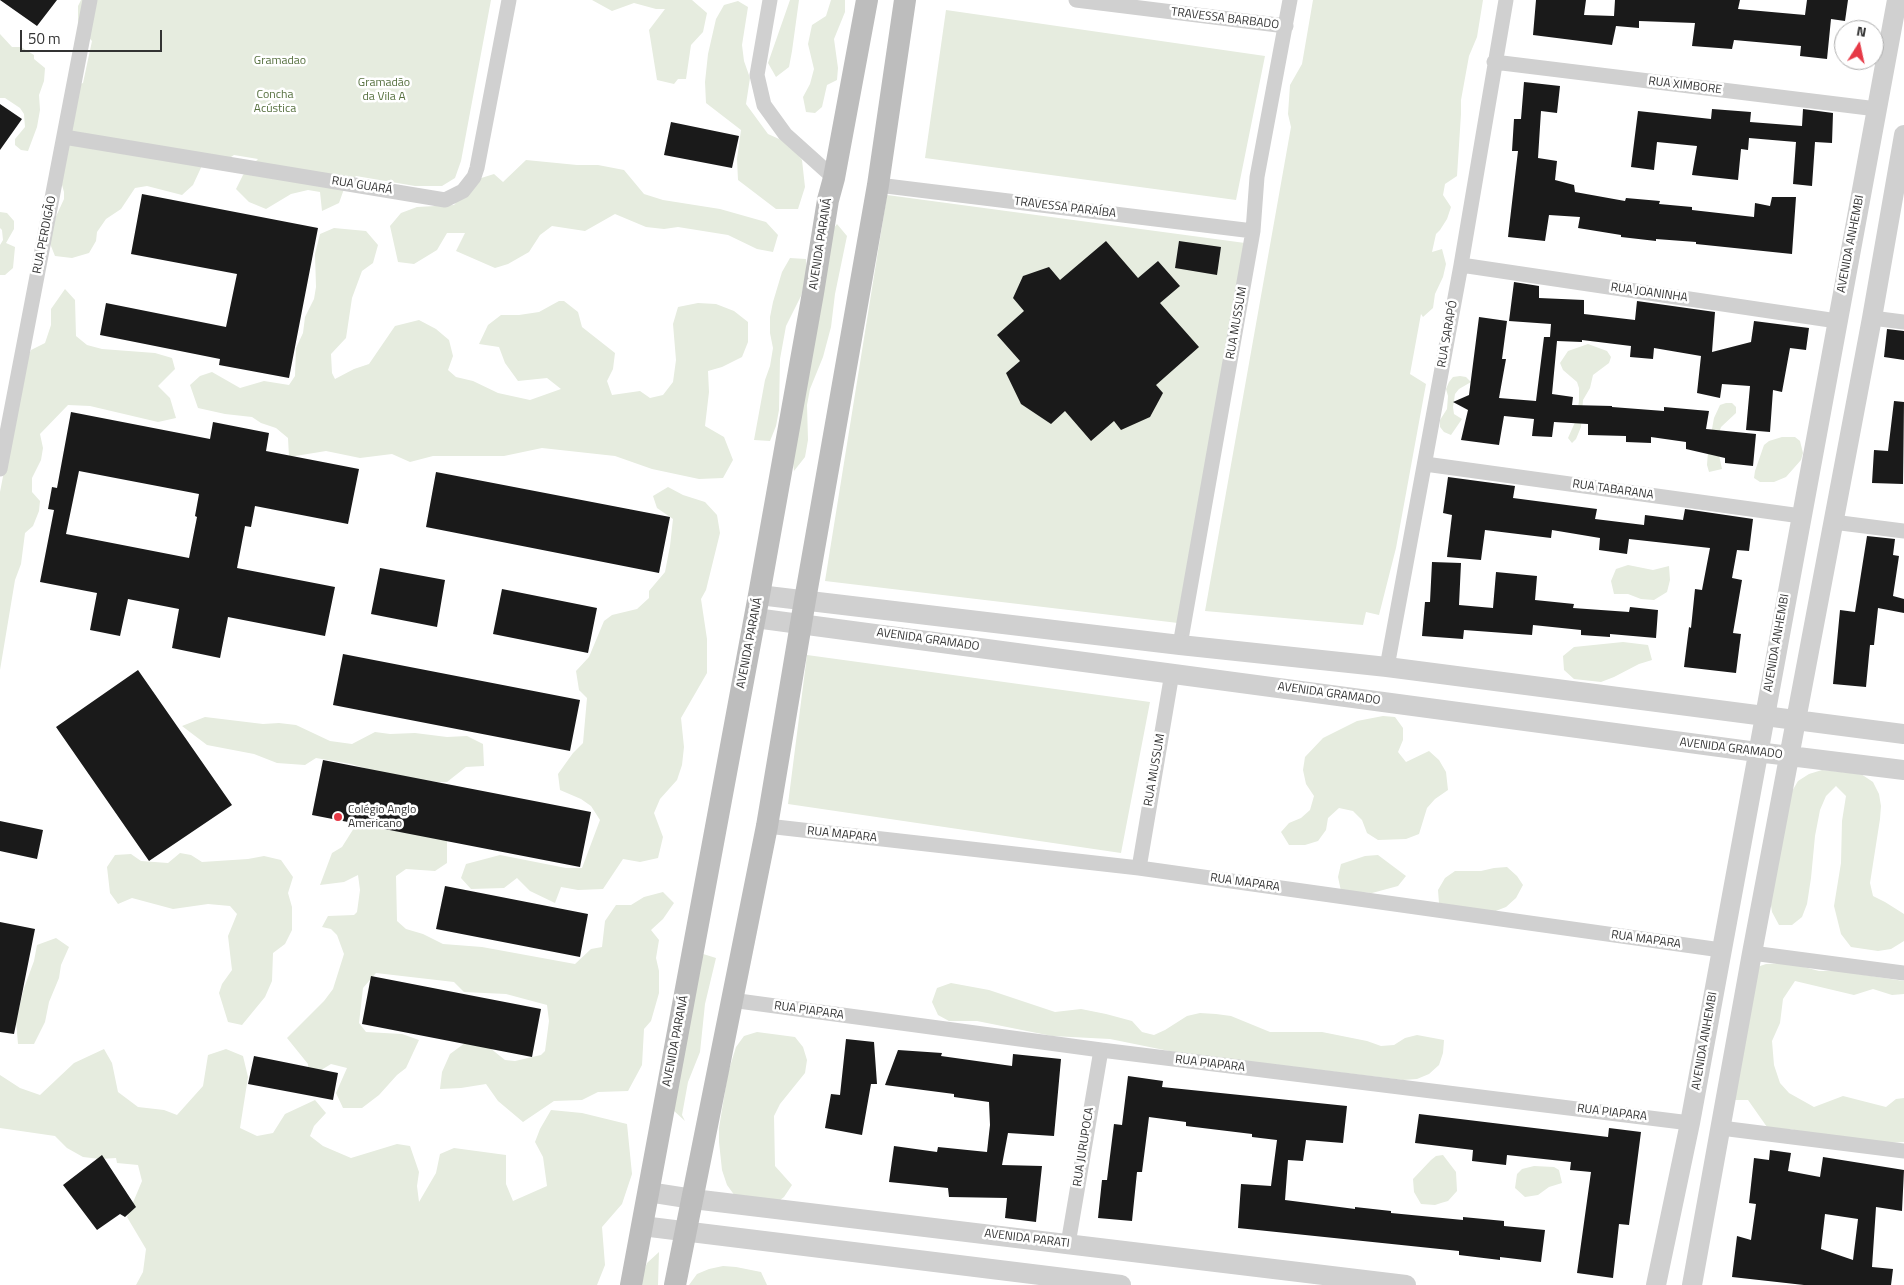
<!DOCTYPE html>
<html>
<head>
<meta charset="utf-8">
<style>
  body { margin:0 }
  #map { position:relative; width:1904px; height:1285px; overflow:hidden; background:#fff; font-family:"Titillium Web",sans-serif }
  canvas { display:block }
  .north { position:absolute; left:1834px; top:20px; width:50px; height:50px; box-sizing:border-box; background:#fff; border:1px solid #adadad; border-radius:50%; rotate:10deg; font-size:14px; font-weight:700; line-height:20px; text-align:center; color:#333 }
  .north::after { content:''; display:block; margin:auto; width:18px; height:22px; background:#e63946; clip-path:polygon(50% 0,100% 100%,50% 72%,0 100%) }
  .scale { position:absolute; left:20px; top:30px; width:142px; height:22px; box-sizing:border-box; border:2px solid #333; border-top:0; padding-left:6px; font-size:15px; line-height:18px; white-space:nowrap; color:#333; -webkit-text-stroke:4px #fff; paint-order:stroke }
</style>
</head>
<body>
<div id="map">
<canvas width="1904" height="1285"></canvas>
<div class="north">N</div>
<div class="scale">50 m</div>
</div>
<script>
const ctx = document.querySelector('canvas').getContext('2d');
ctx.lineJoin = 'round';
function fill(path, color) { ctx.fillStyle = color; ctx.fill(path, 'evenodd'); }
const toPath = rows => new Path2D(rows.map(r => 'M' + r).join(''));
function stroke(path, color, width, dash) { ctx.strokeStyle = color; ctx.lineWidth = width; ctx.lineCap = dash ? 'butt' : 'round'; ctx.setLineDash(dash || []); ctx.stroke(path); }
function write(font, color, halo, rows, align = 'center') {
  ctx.font = font + ' "Titillium Web",sans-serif'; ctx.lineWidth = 5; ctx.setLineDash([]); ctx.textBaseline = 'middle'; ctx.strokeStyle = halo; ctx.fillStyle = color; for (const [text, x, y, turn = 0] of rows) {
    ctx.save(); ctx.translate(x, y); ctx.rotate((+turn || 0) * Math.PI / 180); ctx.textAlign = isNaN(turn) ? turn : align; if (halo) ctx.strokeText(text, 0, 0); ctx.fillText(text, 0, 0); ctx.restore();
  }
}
fill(toPath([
  [81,0,491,0,461,161,455,178,442,186,415,186,356,176,344,189,339,203,322,211,320,192,308,190,291,194,266,209,249,202,236,189,243,175,258,159,234,155,231,157,205,159,193,185,182,195,147,186,135,188,121,209,106,219,97,232,96,241,89,253,72,258,55,256,47,236,64,199,64,192,60,178,78,85,83,83,92,41,78,26,78,6],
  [592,0,692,0,707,13,703,32,691,45,686,79,678,79,674,84,657,80,649,30,665,9,656,9,634,3,612,11],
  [790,0,799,0,792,51,789,67,776,77,768,63],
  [831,0,845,0,845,12,834,39,838,68,837,80,827,85,822,107,815,113,806,112,803,97,810,84,814,69,808,44,812,25,826,16],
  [1313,0,1483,0,1477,37,1469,56,1461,100,1461,114,1457,176,1445,184,1443,195,1451,207,1447,219,1440,230,1436,234,1432,252,1442,249,1446,264,1443,277,1435,294,1433,308,1423,317,1421,314,1410,374,1426,384,1396,548,1379,615,1366,612,1363,625,1205,611,1291,127,1288,114,1290,85,1302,64],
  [738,1,748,7,742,45,744,61,750,78,746,104,768,134,788,143,802,160,805,187,798,209,776,209,738,180,737,159,741,130,706,103,705,82,708,54,716,19,724,5],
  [946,10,1265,56,1236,200,925,158],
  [0,34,12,47,21,47,34,55,34,59,45,68,44,81,39,95,40,110,37,127,28,151,21,150,15,145,15,139,25,127,24,114,20,108,5,98,0,98],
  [526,160,577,165,598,165,624,170,644,194,663,200,720,209,766,222,778,235,773,252,757,249,728,235,678,227,664,229,646,227,615,214,585,231,552,226,540,235,529,252,508,264,495,268,456,251,465,233,447,233,437,250,414,264,398,262,390,226,401,213,417,207,454,205,475,180,494,174,503,182],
  [887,195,1245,243,1178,623,825,581],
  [0,212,7,213,14,221,14,229,6,243,15,247,13,268,5,275,0,275,0,245,3,240,2,230,0,228],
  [837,224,847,236,835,294,831,327,823,357,810,389,807,405,808,440,805,457,794,471,792,455,827,237],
  [334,228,366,231,378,245,373,263,362,271,352,298,346,338,331,354,332,373,335,379,354,369,369,364,395,326,419,320,436,329,449,340,453,356,448,370,456,377,473,381,498,393,530,400,561,389,547,378,518,381,505,363,499,347,479,344,488,325,501,315,519,315,539,312,559,301,564,301,578,312,582,327,615,353,613,369,607,381,612,395,640,391,650,398,663,395,673,382,676,360,673,324,678,307,698,303,716,304,734,311,748,322,748,342,742,357,722,367,708,371,709,392,705,426,724,437,733,460,723,478,699,479,652,469,615,456,542,448,504,456,433,456,410,462,392,454,360,458,326,451,289,457,288,438,276,428,261,423,252,417,225,414,198,408,190,385,200,376,212,372,240,388,264,381,289,385,295,376,296,348,303,333,305,317,314,299,316,287,315,254,320,234],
  [790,258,806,259,807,274,801,296,786,326,780,359,779,410,776,426,770,441,754,440,765,380,770,366,773,348,770,333,770,317,773,302,782,272],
  [65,289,75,300,76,336,87,345,102,349,155,353,172,358,175,369,158,386,170,398,176,418,158,422,90,406,68,405,40,434,43,448,41,460,32,478,32,492,40,501,39,511,33,526,25,533,21,564,15,580,0,670,0,492,25,363,31,350,45,343,51,325,51,309],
  [1588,344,1607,351,1611,357,1609,363,1593,375,1590,388,1583,400,1581,427,1576,439,1572,443,1568,438,1576,420,1579,401,1579,388,1577,382,1563,370,1560,363,1568,351],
  [1460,376,1466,377,1471,382,1459,389,1455,394,1453,407,1454,414,1462,419,1451,435,1444,432,1440,427,1440,420,1447,409,1448,396,1446,389,1449,382,1453,377],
  [1726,403,1732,403,1736,407,1736,413,1721,427,1719,433,1717,446,1722,469,1709,472,1707,465,1708,451,1714,418,1720,405],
  [1782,437,1795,437,1800,441,1803,453,1801,460,1786,477,1774,482,1760,482,1754,478,1755,471,1764,445,1769,441],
  [668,487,683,495,705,502,717,515,720,533,706,590,701,599,707,639,707,673,681,718,684,747,682,765,677,780,660,799,654,813,663,837,658,858,640,862,623,859,603,889,578,890,561,887,555,903,530,891,517,878,504,888,471,889,461,878,466,864,500,855,566,868,582,868,600,820,591,806,581,799,560,790,558,774,573,753,583,743,587,698,579,690,576,671,589,657,604,621,612,615,637,609,649,598,649,591,665,572,670,546,673,519,657,508,653,496],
  [1628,565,1653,570,1669,566,1670,580,1667,592,1654,600,1641,599,1628,594,1614,594,1611,581,1616,569],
  [1623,642,1648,645,1652,660,1639,664,1614,677,1601,682,1574,679,1564,670,1563,656,1574,647],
  [807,655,1150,702,1121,853,788,804],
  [1383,716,1395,717,1403,728,1403,740,1398,752,1406,762,1429,751,1439,760,1446,772,1448,790,1435,799,1427,808,1419,834,1406,839,1378,840,1367,833,1362,820,1353,811,1339,808,1328,818,1326,830,1318,841,1305,845,1289,845,1281,832,1289,823,1301,818,1310,810,1314,796,1306,784,1303,770,1305,757,1323,738,1357,721],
  [205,717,263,724,279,723,296,725,330,741,352,744,375,732,390,734,415,733,447,737,467,736,483,744,484,766,466,767,447,782,437,782,384,774,351,764,316,758,305,765,277,763,254,754,207,745,182,726],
  [1822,770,1861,774,1873,782,1879,794,1881,806,1880,819,1870,883,1873,896,1885,902,1904,914,1904,941,1891,949,1878,951,1851,947,1841,934,1834,906,1841,863,1842,821,1846,796,1836,786,1826,796,1820,810,1815,836,1811,878,1807,904,1802,917,1792,925,1779,925,1772,912,1770,899,1791,793,1798,781,1809,774],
  [367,827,447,838,447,863,435,871,406,869,396,876,397,921,406,929,423,934,443,944,482,947,575,964,591,949,602,947,605,921,616,905,631,905,644,897,663,892,674,903,663,919,651,930,659,940,656,958,659,971,659,993,651,1021,644,1029,642,1065,628,1091,598,1092,582,1100,554,1101,523,1122,498,1101,486,1084,461,1088,440,1089,442,1072,450,1054,465,1043,490,1048,505,1060,515,1061,541,1055,545,1051,549,1021,547,1005,506,994,464,992,454,982,376,973,363,988,359,1023,366,1032,402,1034,419,1040,406,1068,397,1075,379,1095,362,1108,343,1108,336,1093,347,1068,331,1064,318,1072,308,1071,308,1064,287,1038,324,1001,333,989,344,954,337,935,331,929,322,927,328,916,354,915,357,912,360,890,358,875,344,882,320,885,332,853,342,847,354,828],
  [180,853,191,855,202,862,248,859,264,856,281,860,293,877,288,893,292,907,292,930,285,944,273,953,272,981,265,997,242,1025,228,1022,219,993,222,984,232,970,228,936,237,914,230,906,208,904,173,909,132,898,118,904,110,893,107,867,115,855,131,854,141,861,168,863],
  [1378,855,1406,876,1398,886,1372,893,1341,891,1338,877,1341,864,1365,856],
  [1507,867,1517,876,1523,885,1516,898,1506,907,1493,912,1439,903,1438,890,1445,878,1455,871,1481,871,1494,868],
  [56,938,69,947,61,965,59,978,49,1002,45,1022,34,1044,18,1044,16,1021,24,988,34,961,37,945],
  [700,953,716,958,705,1004,700,1052,688,1082,682,1115,685,1121,673,1110],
  [1789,963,1819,971,1838,971,1904,981,1904,994,1892,995,1873,989,1854,995,1795,981,1783,999,1780,1023,1772,1041,1774,1065,1780,1083,1789,1093,1814,1107,1843,1096,1886,1107,1896,1099,1904,1098,1904,1142,1873,1144,1814,1136,1791,1129,1782,1131,1767,1127,1748,1100,1734,1100,1757,967,1766,964],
  [951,983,989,990,1055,1012,1081,1009,1106,1014,1132,1021,1142,1032,1154,1035,1165,1030,1187,1016,1200,1013,1216,1014,1231,1016,1270,1032,1322,1032,1367,1041,1381,1046,1394,1045,1405,1038,1417,1035,1444,1040,1443,1053,1439,1065,1429,1074,1417,1079,1403,1080,1179,1053,1110,1039,1052,1036,977,1021,949,1021,938,1015,932,1002,937,988],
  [757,1032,795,1037,803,1047,807,1060,805,1073,780,1104,774,1116,775,1166,792,1185,784,1197,772,1206,735,1196,727,1185,722,1170,719,1142,719,1128,728,1073,736,1047,744,1036],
  [104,1049,112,1063,118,1092,138,1107,164,1110,177,1115,203,1086,208,1055,226,1049,243,1056,248,1077,240,1128,257,1136,273,1133,285,1114,315,1100,326,1113,314,1126,310,1136,323,1146,351,1158,397,1144,410,1146,419,1172,417,1186,419,1202,436,1173,440,1154,454,1148,506,1155,506,1184,513,1201,547,1186,543,1157,535,1142,540,1129,551,1110,582,1113,627,1124,632,1174,622,1204,602,1227,605,1265,597,1285,136,1285,143,1272,146,1249,127,1217,142,1181,138,1165,117,1163,116,1158,100,1159,83,1157,67,1148,55,1136,0,1128,0,1075,20,1088,40,1095,74,1063],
  [1443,1155,1456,1172,1457,1191,1448,1201,1441,1203,1435,1205,1421,1204,1414,1192,1413,1179,1431,1160,1436,1156],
  [1534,1166,1554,1167,1559,1170,1562,1183,1549,1187,1538,1195,1525,1197,1515,1188,1517,1174,1522,1169],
  [659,1252,658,1285,642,1285,642,1276,647,1263],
  [723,1266,736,1267,761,1272,767,1285,689,1285,697,1274,709,1269]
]), '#e6ecdf');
fill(toPath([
  [0,0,57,0,37,26],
  [1536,0,1586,0,1584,15,1614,16,1615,0,1740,0,1738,9,1805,15,1807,0,1848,0,1845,21,1831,19,1827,59,1800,56,1801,46,1734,40,1732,49,1692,46,1695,23,1639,21,1639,28,1616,26,1612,45,1533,35],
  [1524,82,1560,86,1557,113,1541,111,1538,158,1557,161,1555,180,1574,185,1575,192,1625,201,1626,198,1660,201,1659,204,1692,207,1692,210,1754,217,1755,203,1770,206,1772,197,1796,197,1792,254,1696,244,1696,242,1656,239,1656,241,1621,237,1621,235,1578,228,1580,217,1549,215,1545,241,1508,237,1518,151,1512,151,1514,119,1521,119],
  [0,104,22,119,0,150],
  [1712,109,1751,112,1750,122,1802,126,1803,109,1833,113,1832,143,1815,142,1812,186,1793,184,1796,142,1749,138,1748,150,1741,149,1738,180,1692,175,1697,146,1657,142,1654,170,1631,167,1638,111,1711,119],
  [671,122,739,136,732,168,664,155],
  [142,194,318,228,289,378,219,365,220,359,100,335,106,303,226,327,237,274,131,254],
  [1106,241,1138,278,1158,261,1180,286,1160,303,1199,347,1156,385,1163,393,1150,417,1121,430,1114,421,1091,441,1065,411,1051,424,1021,404,1006,373,1020,361,997,335,1024,311,1013,298,1023,276,1049,267,1060,280],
  [1179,241,1221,247,1217,275,1175,268],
  [1514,282,1539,286,1539,298,1584,300,1584,314,1635,320,1637,301,1715,312,1712,352,1751,342,1754,321,1809,328,1806,350,1790,348,1782,392,1773,390,1770,432,1746,430,1750,386,1722,384,1720,398,1697,393,1701,356,1654,348,1653,359,1630,357,1631,346,1582,340,1582,342,1557,341,1552,394,1573,397,1572,405,1612,406,1612,407,1664,411,1664,407,1709,411,1706,429,1756,434,1753,466,1725,463,1725,458,1686,449,1686,442,1651,437,1651,443,1626,442,1626,436,1588,435,1588,424,1554,422,1552,437,1532,436,1534,419,1504,416,1499,445,1461,440,1468,410,1453,402,1469,395,1479,317,1507,321,1502,359,1506,359,1499,398,1536,401,1544,337,1550,337,1551,324,1509,321],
  [1887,329,1904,331,1904,360,1884,357],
  [1894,401,1904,402,1903,484,1872,483,1874,450,1888,451],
  [71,412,210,439,213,422,269,433,266,451,359,469,348,524,255,506,251,527,245,526,237,568,335,587,325,636,228,617,220,658,172,648,179,609,128,599,120,636,90,630,97,593,40,582,54,510,48,509,52,487,57,488],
  [79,471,199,494,195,516,197,517,189,558,66,534],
  [436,472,670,517,659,573,426,527],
  [1448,477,1515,486,1513,498,1597,509,1595,519,1644,525,1645,515,1683,520,1685,509,1753,519,1749,551,1737,550,1732,578,1742,580,1733,633,1741,634,1736,673,1684,667,1689,627,1691,628,1695,589,1702,590,1710,548,1629,539,1627,554,1599,550,1600,538,1552,530,1551,538,1485,530,1481,560,1447,557,1452,515,1443,513],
  [1867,536,1895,539,1893,555,1899,556,1893,596,1904,599,1904,613,1878,608,1874,645,1870,645,1866,687,1833,684,1840,610,1855,612],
  [1432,562,1461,563,1459,605,1493,608,1496,572,1537,576,1535,600,1574,604,1573,608,1629,612,1630,607,1658,610,1656,638,1610,634,1610,637,1581,635,1581,630,1533,625,1532,635,1464,630,1463,639,1422,636,1425,602,1430,602],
  [380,568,445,580,437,627,371,614],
  [502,589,597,608,588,653,493,634],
  [343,654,580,700,570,751,333,705],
  [138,670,232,805,149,861,56,727],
  [323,760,591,812,580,867,312,815],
  [0,821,43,830,37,859,0,851],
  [445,886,588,914,580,957,436,929],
  [0,922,35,929,14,1034,0,1032],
  [371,976,541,1009,532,1057,362,1024],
  [846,1039,874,1042,877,1084,871,1084,862,1135,825,1128,831,1094,840,1095],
  [898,1050,942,1053,941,1056,1012,1066,1013,1054,1061,1059,1054,1136,1008,1133,1002,1165,1042,1166,1036,1222,1005,1218,1007,1198,949,1197,948,1188,889,1182,894,1146,937,1152,938,1147,987,1152,990,1125,989,1102,954,1097,954,1094,885,1085],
  [254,1056,338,1073,333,1100,248,1084],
  [1128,1076,1163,1081,1162,1087,1347,1106,1343,1143,1306,1140,1303,1161,1288,1160,1285,1200,1355,1209,1355,1207,1391,1211,1391,1213,1463,1220,1463,1217,1504,1221,1504,1226,1545,1230,1541,1262,1500,1257,1500,1260,1459,1255,1459,1251,1238,1228,1241,1184,1271,1186,1277,1140,1252,1137,1252,1134,1186,1126,1186,1122,1149,1117,1142,1172,1137,1172,1132,1221,1098,1218,1102,1180,1107,1180,1114,1124,1122,1125],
  [1419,1114,1608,1137,1609,1128,1641,1132,1629,1225,1619,1224,1613,1278,1577,1273,1591,1172,1570,1170,1571,1162,1507,1155,1506,1165,1472,1161,1473,1150,1415,1143],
  [1770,1150,1791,1153,1788,1171,1820,1177,1823,1157,1904,1170,1902,1211,1876,1207,1872,1267,1893,1269,1891,1285,1804,1285,1732,1277,1737,1236,1751,1240,1756,1204,1749,1203,1754,1158,1769,1160],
  [1825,1214,1858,1219,1853,1260,1821,1249],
  [102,1155,136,1207,125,1217,120,1214,97,1230,63,1185]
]), '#1a1a1a');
stroke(toPath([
  [770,0,757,75,764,105,785,134,834,178],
  [1076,0,1286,26],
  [1494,62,1877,109],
  [64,137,445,200,463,191,474,177,477,168,509,0],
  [878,185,1253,231],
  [1461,265,1837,321],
  [1872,318,1904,322],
  [1425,464,1801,516],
  [0,469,90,0],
  [1833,522,1904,531],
  [1180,645,1253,231,1257,177,1290,0],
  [1387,667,1461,265,1506,0],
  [767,826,1139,868,1721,950],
  [1139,868,1172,673],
  [1752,953,1904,973],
  [731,1000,1101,1050,1690,1123],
  [1721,1128,1904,1151],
  [1068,1244,1101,1050]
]), '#d0d0d0', 15);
stroke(toPath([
  [759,595,1180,645,1387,667,1904,734],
  [755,618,1757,752,1904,770],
  [648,1192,693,1199,1406,1285],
  [642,1226,1121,1285],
  [1656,1285,1690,1123,1897,0],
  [1692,1285,1752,953,1872,318,1904,135]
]), '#d0d0d0', 20);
stroke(toPath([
  [631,1285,759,595,813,293,828,200,834,178,867,0],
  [675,1285,767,826,805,600,878,185,905,0]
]), '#bdbdbd', 22);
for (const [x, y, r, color] of [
  [338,817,5,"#e63946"]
]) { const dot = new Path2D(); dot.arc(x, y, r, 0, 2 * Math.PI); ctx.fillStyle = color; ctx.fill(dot); stroke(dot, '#fff', 2); }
write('12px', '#333', '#fff', [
  ["TRAVESSA BARBADO",1225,19,7],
  ["RUA XIMBORE",1685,86,7],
  ["RUA GUARÁ",362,186,9],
  ["TRAVESSA PARAÍBA",1065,208,7],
  ["RUA PERDIGÃO",45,235,-79],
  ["AVENIDA PARANÁ",821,244,-81],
  ["AVENIDA ANHEMBI",1851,244,-79],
  ["RUA JOANINHA",1649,293,8],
  ["RUA MUSSUM",1237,323,-80],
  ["RUA SARAPÓ",1448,334,-80],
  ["RUA TABARANA",1613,490,8],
  ["AVENIDA GRAMADO",928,640,8],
  ["AVENIDA PARANÁ",750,643,-79],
  ["AVENIDA ANHEMBI",1777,643,-80],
  ["AVENIDA GRAMADO",1329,694,8],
  ["AVENIDA GRAMADO",1731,749,7],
  ["RUA MUSSUM",1155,770,-80],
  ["RUA MAPARA",842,835,6],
  ["RUA MAPARA",1245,883,8],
  ["RUA MAPARA",1646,940,8],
  ["RUA PIAPARA",809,1011,8],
  ["AVENIDA PARANÁ",676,1041,-79],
  ["AVENIDA ANHEMBI",1705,1041,-80],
  ["RUA PIAPARA",1210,1064,7],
  ["RUA PIAPARA",1612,1113,7],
  ["RUA JURUPOCA",1084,1147,-81],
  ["AVENIDA PARATI",1027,1239,7]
]);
write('12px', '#56703f', '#fff', [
  ["Gramadao",280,61],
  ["Gramadão",384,83],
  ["da Vila A",384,97],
  ["Concha",275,95],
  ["Acústica",275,109]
]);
write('12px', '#333', '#fff', [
  ["Colégio Anglo",348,810],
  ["Americano",348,824]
], 'left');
</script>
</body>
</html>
